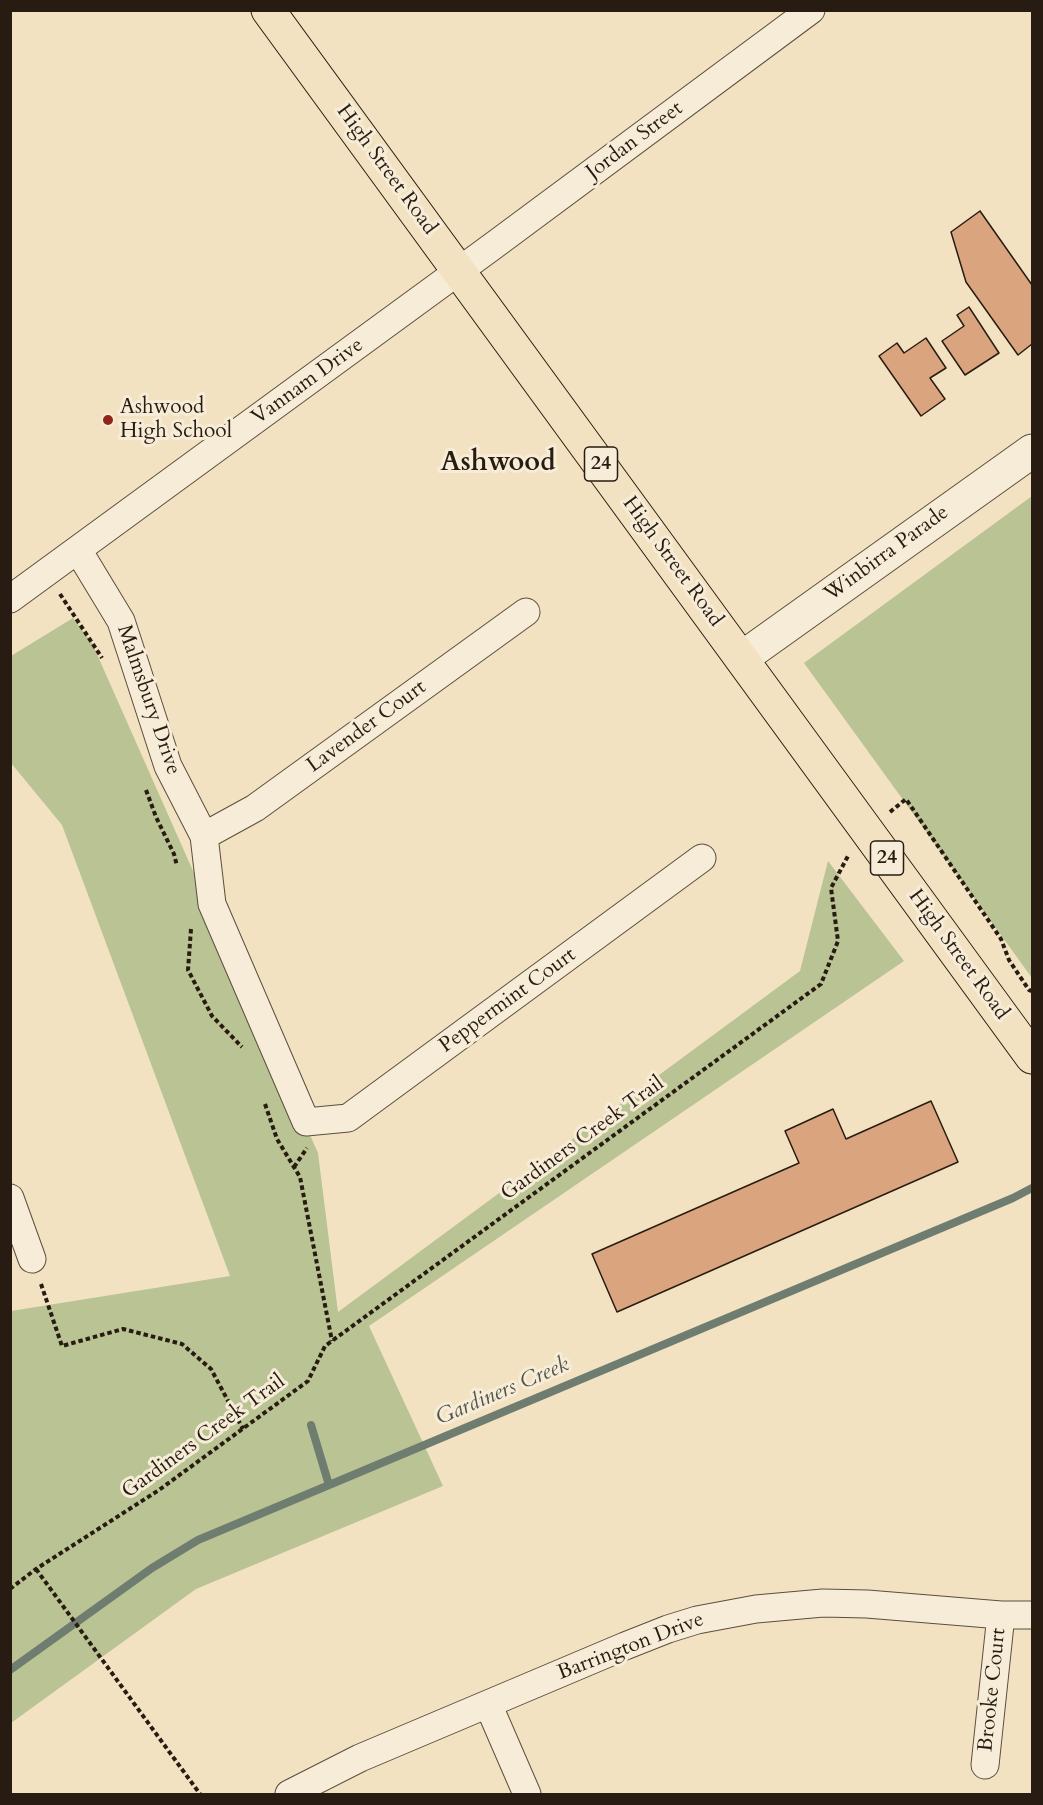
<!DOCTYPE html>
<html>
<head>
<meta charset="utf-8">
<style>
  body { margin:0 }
  #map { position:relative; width:1043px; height:1805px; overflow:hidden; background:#f2e2c2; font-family:Cardo,serif }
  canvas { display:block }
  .frame { position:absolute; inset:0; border:12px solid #281c12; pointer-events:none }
</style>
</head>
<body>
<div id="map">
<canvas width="1043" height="1805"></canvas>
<div class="frame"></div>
</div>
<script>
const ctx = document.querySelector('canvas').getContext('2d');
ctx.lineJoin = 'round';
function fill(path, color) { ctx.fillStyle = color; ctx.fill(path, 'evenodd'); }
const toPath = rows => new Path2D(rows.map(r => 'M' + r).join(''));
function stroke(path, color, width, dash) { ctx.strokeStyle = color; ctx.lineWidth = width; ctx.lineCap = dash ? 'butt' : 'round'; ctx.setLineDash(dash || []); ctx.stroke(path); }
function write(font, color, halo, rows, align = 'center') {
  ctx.font = font + ' Cardo,serif'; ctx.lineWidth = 6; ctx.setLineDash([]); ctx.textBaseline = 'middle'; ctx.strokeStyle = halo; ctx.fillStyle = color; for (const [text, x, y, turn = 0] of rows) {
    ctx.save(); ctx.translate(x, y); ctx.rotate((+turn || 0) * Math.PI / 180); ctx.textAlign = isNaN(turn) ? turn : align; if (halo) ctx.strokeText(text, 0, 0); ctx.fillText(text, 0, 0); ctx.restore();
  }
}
fill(toPath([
  [1032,496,1032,978,804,663],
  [73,618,92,643,318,1153,338,1312,800,971,828,861,904,961,369,1326,443,1486,196,1589,11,1723,11,1311,230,1276,62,825,11,763,11,656]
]), '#bac393');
stroke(toPath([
  [311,1425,329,1485],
  [10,1670,152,1568,198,1540,1013,1198,1032,1188]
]), '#6e7d70', 8);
const building = toPath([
  [980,211,1032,285,1032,344,1018,355,966,282,951,232,980,211],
  [969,307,999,353,965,375,942,341,964,326,957,315,969,307],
  [926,338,946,368,930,378,945,399,921,416,879,356,897,343,904,353,926,338],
  [931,1101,958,1162,617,1312,592,1254,799,1163,785,1131,833,1109,846,1139,931,1101]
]);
fill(building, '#daa47e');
stroke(building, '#281c12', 1.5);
const minor = toPath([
  [78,550,121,621,168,766,204,836,212,904,306,1122,348,1118,702,858],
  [10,599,493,246,811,10],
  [204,836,255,808,526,612],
  [10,1198,32,1259],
  [488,1704,527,1794],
  [985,1765,1001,1615],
  [289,1794,360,1758,625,1646,668,1629,697,1620,756,1609,823,1603,867,1604,1001,1615,1032,1615]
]);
const tertiary = toPath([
  [742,658,1032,451]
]);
const primary = toPath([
  [268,10,1032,1057]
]);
stroke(minor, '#5a4e3e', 29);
stroke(tertiary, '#5a4e3e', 35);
stroke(primary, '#281c12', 35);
stroke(toPath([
  [60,594,102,658],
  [146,790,156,817,174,854,177,866],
  [890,812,906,799,1001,939,1009,960,1029,990,1032,991],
  [191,929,188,970,212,1016,242,1047],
  [265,1104,277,1139,300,1177,332,1341],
  [294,1167,307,1148],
  [41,1284,62,1346,123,1329,182,1344,211,1369,243,1429],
  [36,1569,200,1794],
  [10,1589,36,1569,159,1490,308,1381,325,1346,821,984,838,941,831,888,848,856]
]), '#281c12', 4, [4.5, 3]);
stroke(minor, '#f7ecd7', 27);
stroke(tertiary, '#f7ecd7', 33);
stroke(primary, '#f2e2c2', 33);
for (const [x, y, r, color] of [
  [108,420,6,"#8f2418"]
]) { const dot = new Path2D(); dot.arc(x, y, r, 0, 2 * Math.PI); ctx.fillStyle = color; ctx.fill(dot); stroke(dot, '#f7ecd7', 2); }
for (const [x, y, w] of [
  [601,464,33],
  [887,858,33]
]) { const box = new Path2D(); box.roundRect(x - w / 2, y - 17, w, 34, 4.5); ctx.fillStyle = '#f7ecd7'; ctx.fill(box); stroke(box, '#281c12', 1.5); }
write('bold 20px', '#281c12', null, [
  ["24",601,464],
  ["24",887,858]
]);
write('21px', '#281c12', '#f7ecd7', [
  ["Jordan Street",635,141,-37],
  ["High Street Road",386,170,54],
  ["Vannam Drive",308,382,-36],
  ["Winbirra Parade",887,554,-36],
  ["High Street Road",672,562,54],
  ["Malmsbury Drive",148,700,71],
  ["Lavender Court",367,727,-36],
  ["High Street Road",958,955,54],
  ["Peppermint Court",508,1001,-36],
  ["Gardiners Creek Trail",583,1139,-36],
  ["Gardiners Creek Trail",204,1437,-36],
  ["Barrington Drive",631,1647,-21],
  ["Brooke Court",993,1690,-84]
]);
write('21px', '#281c12', '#f7ecd7', [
  ["Ashwood",120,408],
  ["High School",120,432]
], 'left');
write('italic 22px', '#515549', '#f7ecd7', [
  ["Gardiners Creek",503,1392,-23]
]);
write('bold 27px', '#281c12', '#f7ecd7', [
  ["Ashwood",498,464]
]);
</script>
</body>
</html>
